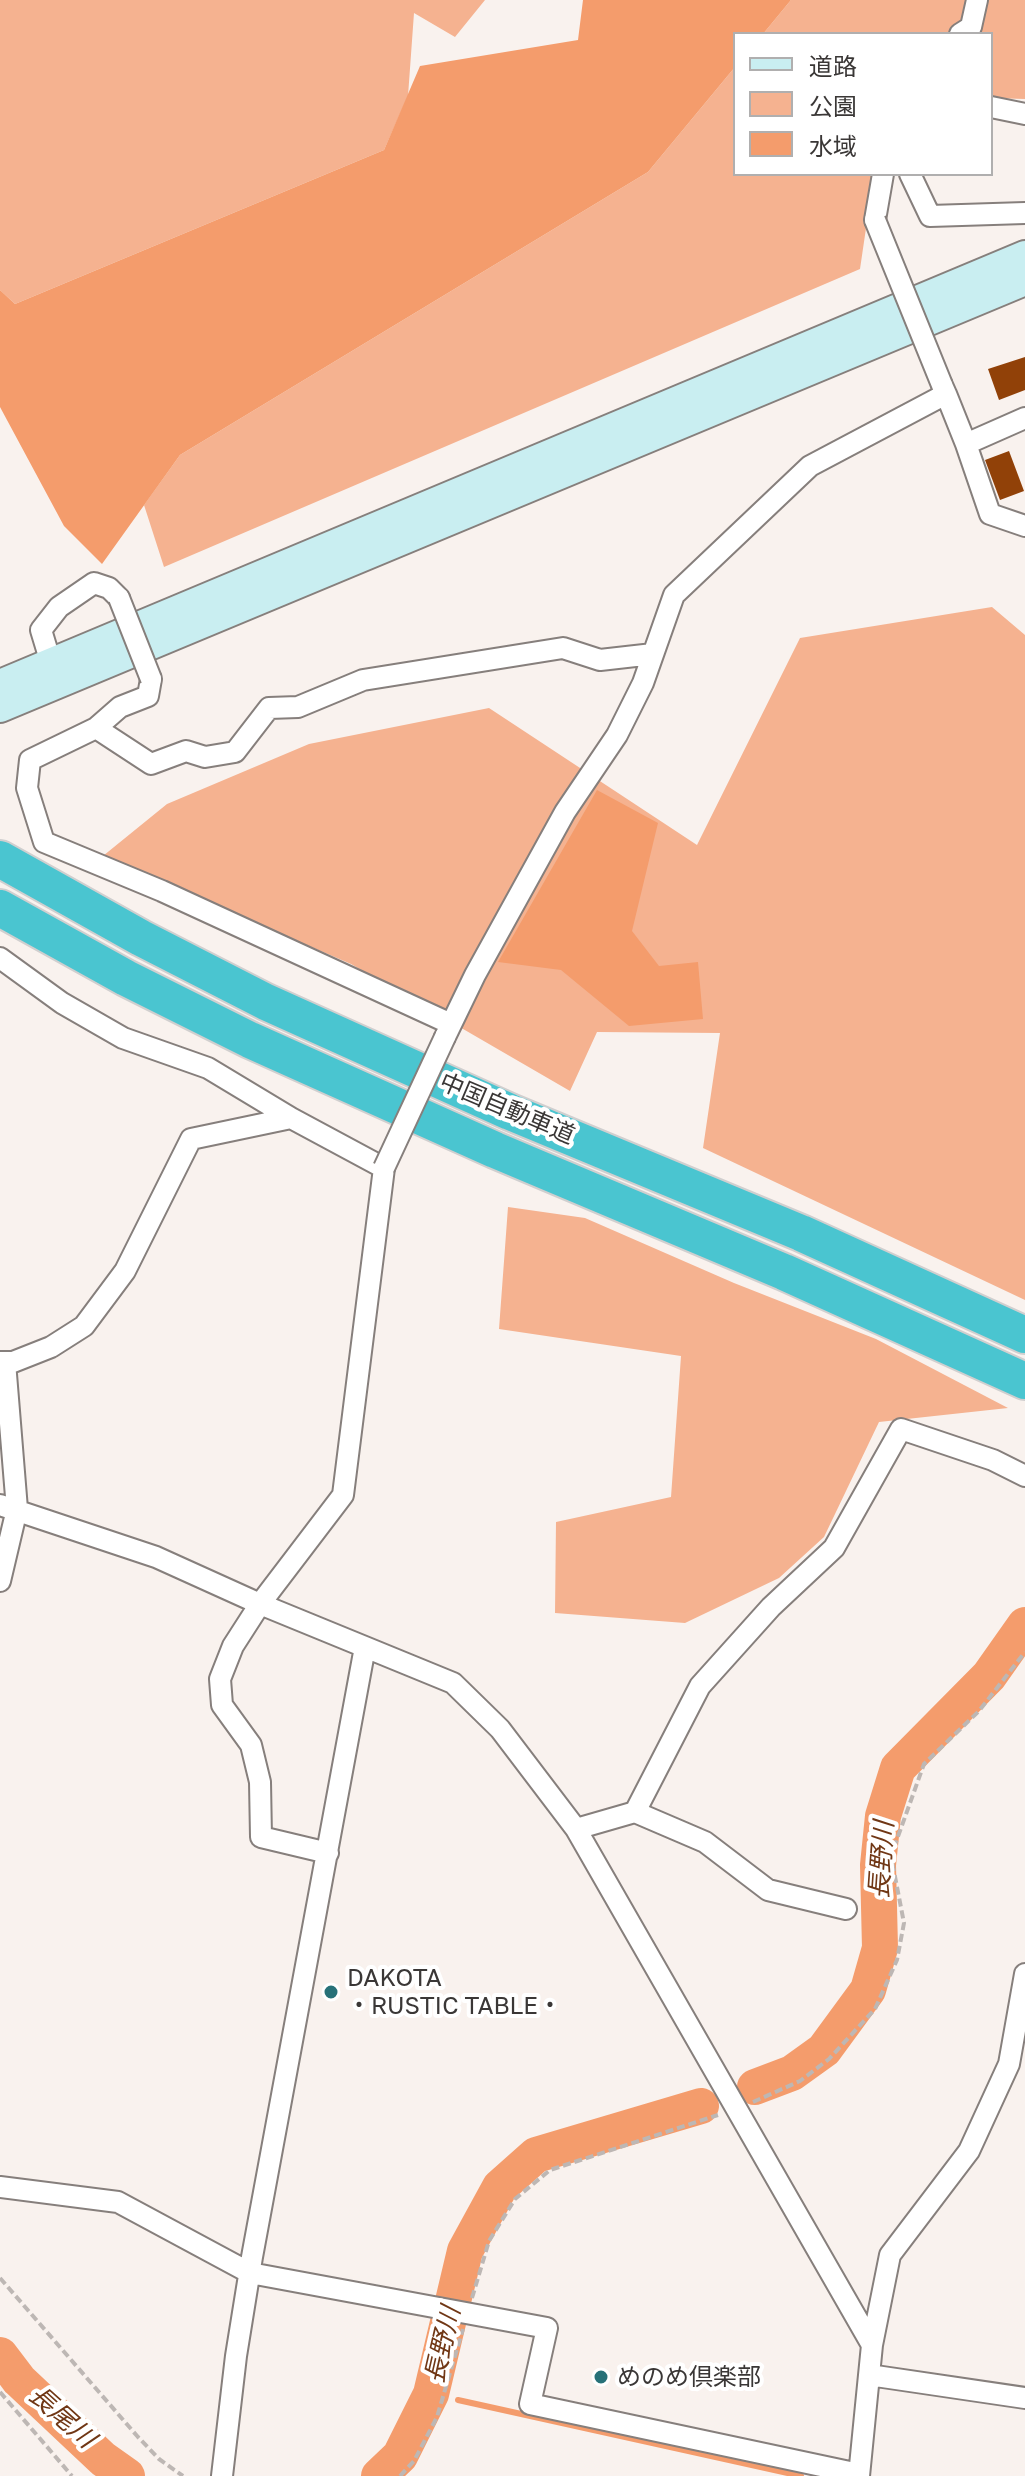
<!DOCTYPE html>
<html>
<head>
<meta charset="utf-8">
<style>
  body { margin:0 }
  #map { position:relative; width:1025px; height:2476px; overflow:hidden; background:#f9f2ee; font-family:"Golos Text","Noto Sans JP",sans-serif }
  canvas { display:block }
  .legend { position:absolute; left:733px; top:32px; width:260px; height:144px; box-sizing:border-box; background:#fff; border:2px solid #b0afaf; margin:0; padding:10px 14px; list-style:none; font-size:24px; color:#3a3736 }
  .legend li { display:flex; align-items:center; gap:16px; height:40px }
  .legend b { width:40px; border:2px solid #b0afaf }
</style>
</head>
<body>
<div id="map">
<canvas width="1025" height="2476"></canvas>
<ul class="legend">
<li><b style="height:10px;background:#c9eef1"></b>道路</li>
<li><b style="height:22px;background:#f5b290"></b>公園</li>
<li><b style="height:22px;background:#f49c6c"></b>水域</li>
</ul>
</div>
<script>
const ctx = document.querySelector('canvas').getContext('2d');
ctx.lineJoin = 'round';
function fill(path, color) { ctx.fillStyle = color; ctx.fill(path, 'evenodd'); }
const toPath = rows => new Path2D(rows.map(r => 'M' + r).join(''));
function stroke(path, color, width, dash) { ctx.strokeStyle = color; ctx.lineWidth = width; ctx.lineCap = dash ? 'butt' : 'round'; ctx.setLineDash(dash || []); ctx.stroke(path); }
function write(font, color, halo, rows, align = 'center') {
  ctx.font = font + ' "Golos Text","Noto Sans JP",sans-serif'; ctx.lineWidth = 8; ctx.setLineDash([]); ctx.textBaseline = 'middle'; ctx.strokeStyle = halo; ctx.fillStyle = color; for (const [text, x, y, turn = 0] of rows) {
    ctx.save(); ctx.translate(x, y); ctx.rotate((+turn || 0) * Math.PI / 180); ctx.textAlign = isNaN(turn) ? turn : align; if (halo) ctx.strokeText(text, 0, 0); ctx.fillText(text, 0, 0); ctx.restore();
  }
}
fill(toPath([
  [0,0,485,0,455,37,414,13,408,96,384,150,15,304,0,290],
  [791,0,1025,0,1025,99,991,98,991,34,763,34],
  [735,67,735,174,874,174,860,269,164,567,144,505,180,455,648,172],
  [992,607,1025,635,1025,1300,703,1148,720,1033,597,1032,570,1091,351,964,230,912,98,860,167,804,309,744,489,708,697,845,800,638],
  [508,1207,585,1218,734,1283,876,1339,1008,1408,879,1422,824,1537,779,1578,685,1623,555,1613,556,1522,671,1497,681,1356,499,1329]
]), '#f5b290');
fill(toPath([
  [583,0,791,0,763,34,735,34,735,67,648,172,180,455,102,564,64,526,0,407,0,290,15,304,384,150,420,66,578,40],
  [597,790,658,823,632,931,659,966,698,962,703,1019,629,1026,561,970,498,962]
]), '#f49c6c');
stroke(toPath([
  [458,2400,801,2476]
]), '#f49c6c', 6);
stroke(toPath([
  [755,2087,792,2073,824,2050,868,1990,880,1948,878,1865,883,1816,898,1768,989,1676,1025,1625],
  [0,2355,19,2380,103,2459,127,2476],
  [379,2476,400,2456,431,2394,465,2251,500,2187,536,2155,701,2106]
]), '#f49c6c', 36);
fill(toPath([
  [1025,357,1025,390,999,400,988,369],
  [1009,451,1024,491,1000,500,985,460]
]), '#914108');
const street = toPath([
  [960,34,971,27,977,0],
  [991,107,1025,114],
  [910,174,930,216,1025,213],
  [875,220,883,174],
  [946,394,966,444,990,514,1025,526],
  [966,444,1025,418],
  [51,663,41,630,59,607,94,583,109,588,119,598],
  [151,679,148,696,120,707,96,728,30,760,27,788,44,842,162,891,451,1024],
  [96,728,151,764,186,751,205,757,235,752,269,708,298,707,363,680,563,648,600,660,653,654],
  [0,958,62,1003,123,1038,208,1068,291,1118],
  [445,1037,475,975,565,812,617,735,643,683,674,595,810,466,946,394,942,385],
  [0,1362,13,1362,51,1347,84,1326,125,1271,191,1139,291,1118,384,1168,343,1495,260,1604,233,1646,220,1679,222,1705,251,1745,260,1782,261,1837,328,1853],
  [0,1505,156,1557,260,1604,453,1683,500,1729,576,1829,872,2345],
  [0,1581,17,1509,5,1362],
  [576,1829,635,1812],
  [846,1909,768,1890,705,1842,635,1812,700,1686,771,1607,834,1548,901,1429,993,1460,1025,1476],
  [0,2187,118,2202,250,2273,547,2328,530,2404,859,2474],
  [869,2375,1025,2398],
  [222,2476,236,2356,252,2257,365,1647],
  [859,2476,872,2345,890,2255,969,2151,1009,2064,1025,1974]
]);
const secondary = toPath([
  [0,684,1025,255],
  [0,708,1025,281]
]);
const highway = toPath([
  [0,859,141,938,266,1002,510,1112,801,1233,1025,1335],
  [0,908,126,978,250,1040,495,1150,784,1272,1025,1381]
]);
stroke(street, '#867f7c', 24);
stroke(secondary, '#867f7c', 32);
stroke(highway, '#d0cfcf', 40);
stroke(toPath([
  [753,2102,800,2081,829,2059,875,2009,897,1960,904,1923,891,1856,924,1764,979,1711,1025,1652],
  [0,2278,138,2437,159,2459,183,2476],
  [472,2298,489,2241,515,2199,550,2170,718,2115],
  [0,2392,72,2476],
  [400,2476,414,2461,437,2417,463,2329]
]), '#bdb7b4', 4, [8, 4]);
stroke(street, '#fff', 20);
stroke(secondary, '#c9eef1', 28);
stroke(highway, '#4ac5d0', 36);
const streetBridge = toPath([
  [875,220,942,385],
  [119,598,151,679],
  [384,1168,445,1037]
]);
stroke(streetBridge, '#867f7c', 24, []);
stroke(streetBridge, '#fff', 20);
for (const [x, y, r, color] of [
  [331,1992,8,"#277178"],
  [601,2377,8,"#277178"]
]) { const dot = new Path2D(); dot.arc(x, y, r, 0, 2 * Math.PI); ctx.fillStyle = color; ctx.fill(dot); stroke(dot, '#fff', 3); }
write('24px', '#3a3736', '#fff', [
  ["中国自動車道",507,1109,23]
]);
write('24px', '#3a3736', '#fff', [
  ["DAKOTA",347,1978],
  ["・RUSTIC TABLE・",347,2006],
  ["めのめ倶楽部",617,2377]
], 'left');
write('italic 26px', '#703715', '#fff', [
  ["長野川",882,1860,-86],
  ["長野川",443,2345,-77],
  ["長尾川",62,2417,42]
]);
</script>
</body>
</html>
